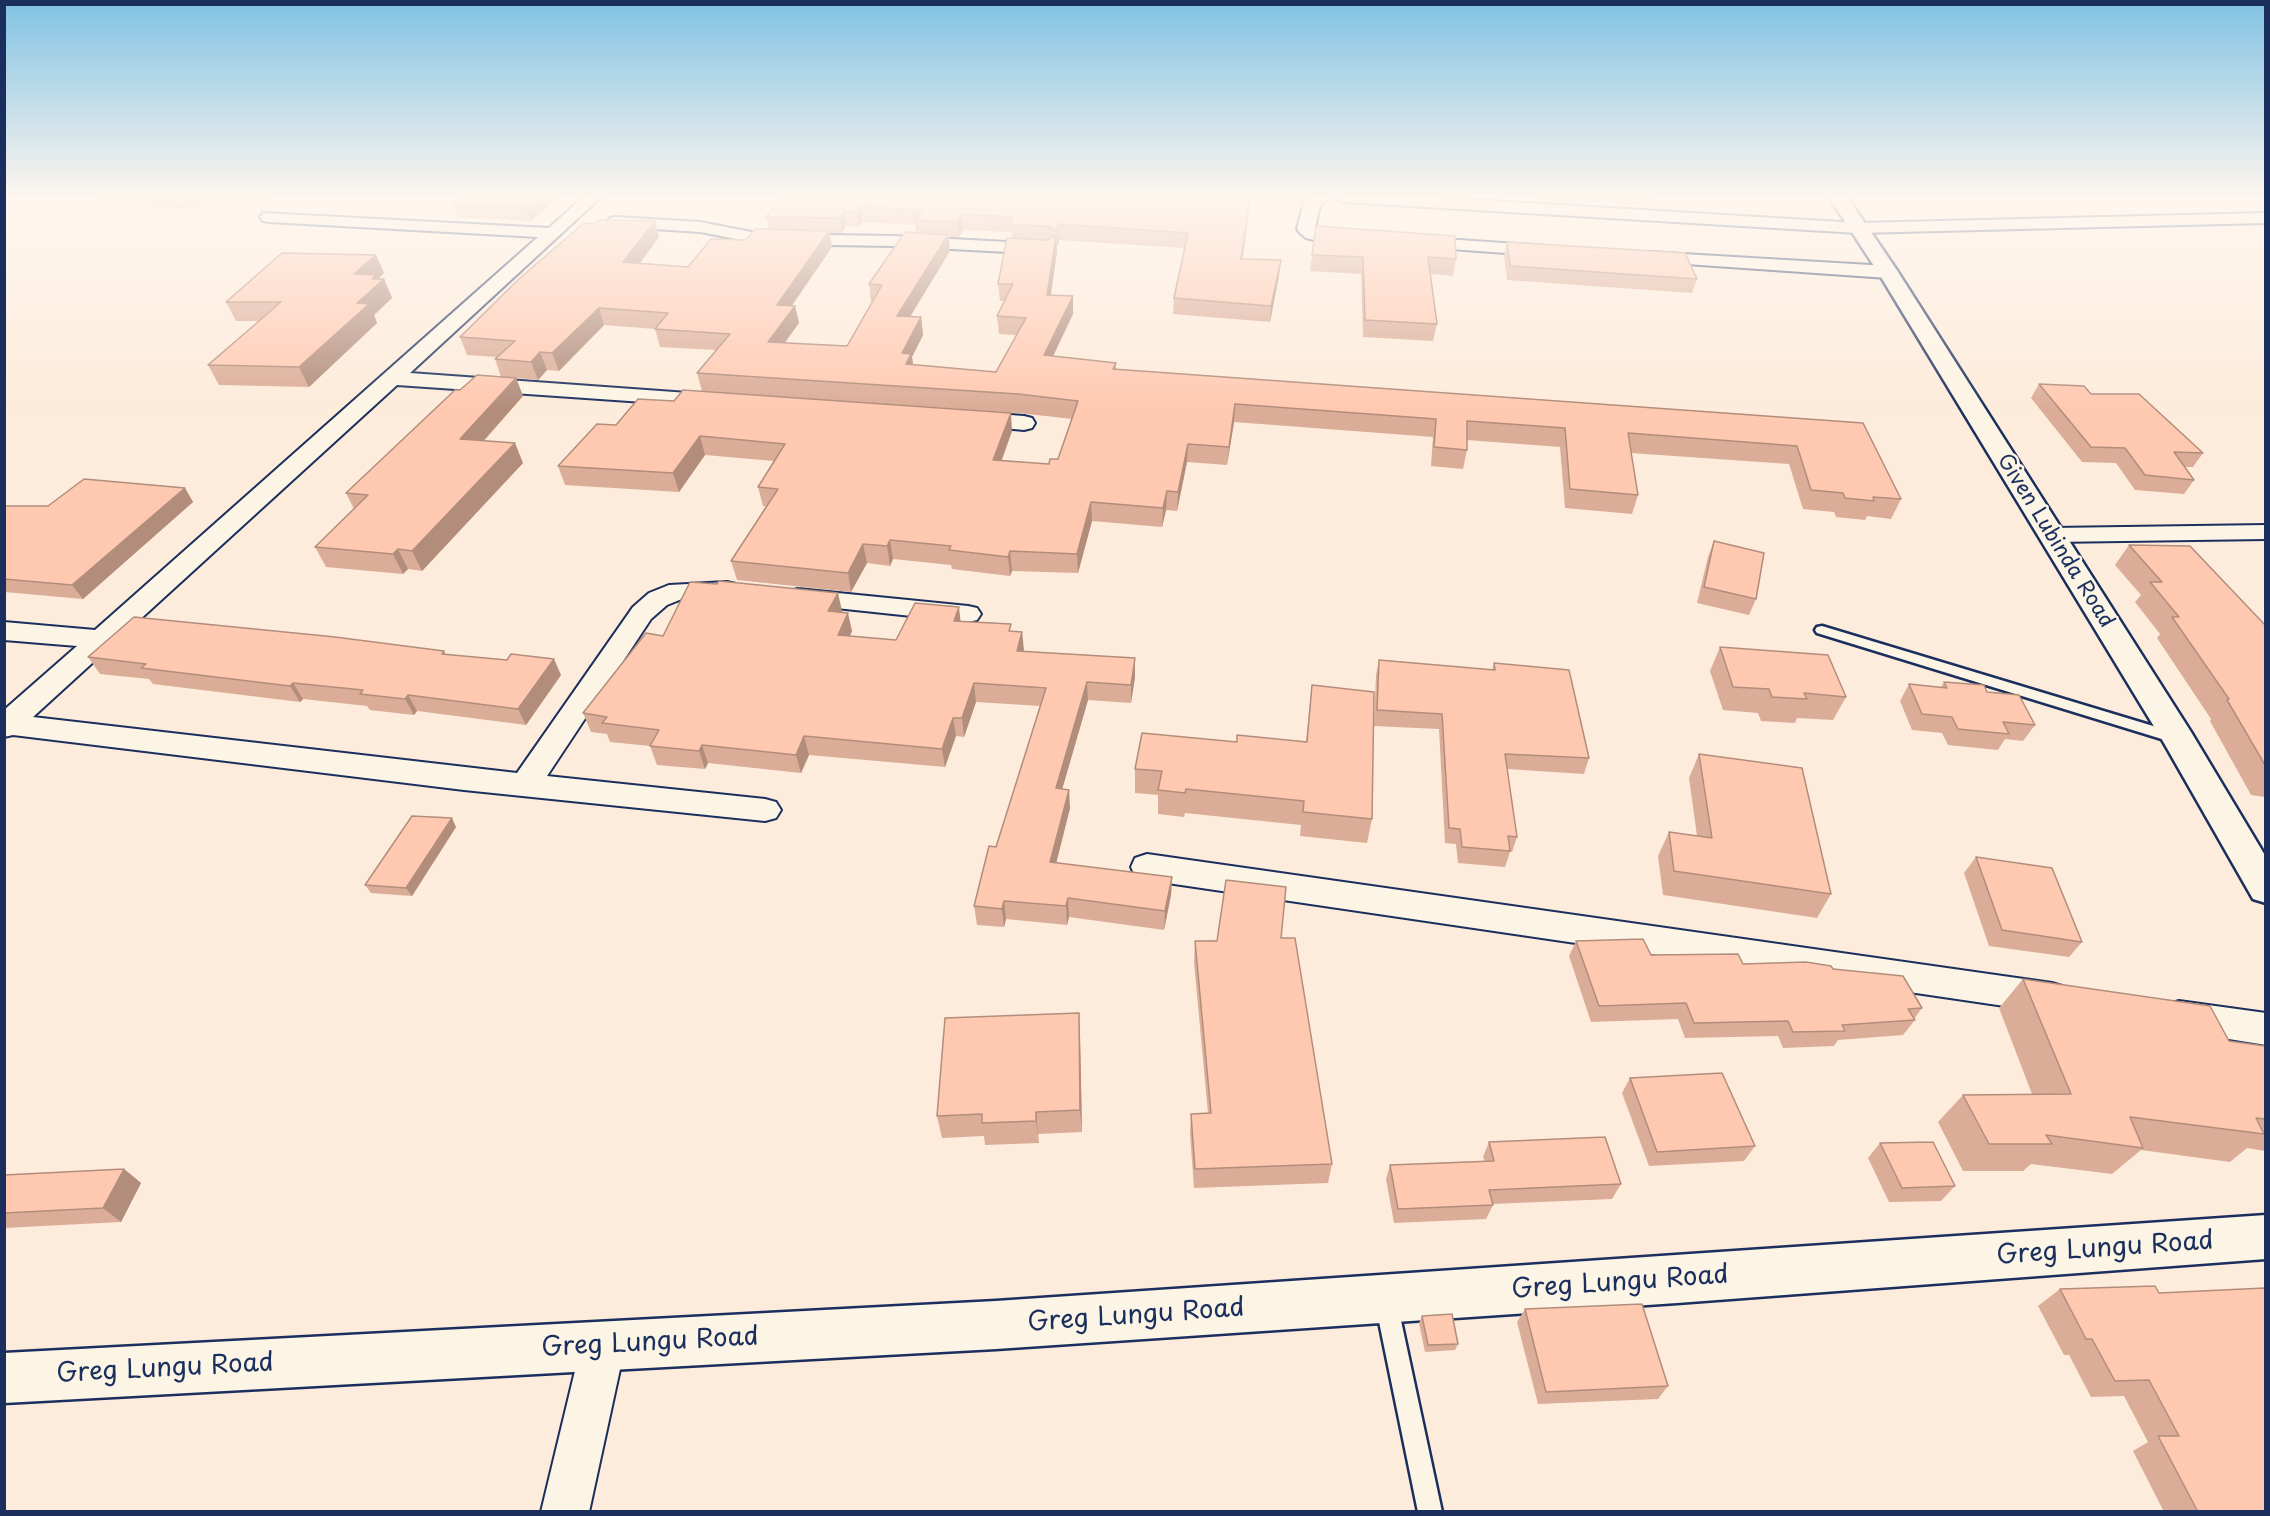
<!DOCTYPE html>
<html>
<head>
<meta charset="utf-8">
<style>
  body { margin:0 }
  #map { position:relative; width:2270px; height:1516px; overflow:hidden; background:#fdecdb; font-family:"Playpen Sans",sans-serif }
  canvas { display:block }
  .frame { position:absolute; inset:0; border:6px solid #1b2f5e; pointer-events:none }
</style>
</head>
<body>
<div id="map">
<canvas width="2270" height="1516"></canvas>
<div class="frame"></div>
</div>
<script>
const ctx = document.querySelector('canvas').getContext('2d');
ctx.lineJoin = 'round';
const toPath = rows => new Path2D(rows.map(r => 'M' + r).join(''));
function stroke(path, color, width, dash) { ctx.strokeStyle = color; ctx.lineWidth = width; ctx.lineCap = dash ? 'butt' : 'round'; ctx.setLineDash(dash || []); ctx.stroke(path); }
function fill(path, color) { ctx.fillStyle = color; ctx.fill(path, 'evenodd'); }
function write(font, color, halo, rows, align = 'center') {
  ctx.font = font + ' "Playpen Sans",sans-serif'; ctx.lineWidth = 5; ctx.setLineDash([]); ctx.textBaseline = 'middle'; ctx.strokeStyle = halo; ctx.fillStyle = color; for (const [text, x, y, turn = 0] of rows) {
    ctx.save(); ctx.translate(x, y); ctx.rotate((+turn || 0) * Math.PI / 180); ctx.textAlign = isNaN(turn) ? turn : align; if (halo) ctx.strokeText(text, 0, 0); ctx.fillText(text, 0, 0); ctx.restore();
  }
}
const lane = toPath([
  [1822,626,2183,735,2185,739,2178,744,1817,633,1815,630,1817,627,1822,626],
  [1386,1291,1394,1294,1397,1302,1442,1512,1418,1512,1375,1302,1378,1294,1386,1291]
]);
const street = toPath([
  [583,197,601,197,410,373,716,395,724,396,727,401,724,406,716,407,397,385,33,717,517,773,633,607,649,593,669,585,727,582,736,584,740,590,736,596,682,599,667,605,651,619,547,776,765,799,776,802,781,810,776,818,765,821,464,790,13,735,4,737,4,710,77,646,4,640,4,622,95,630,538,237,269,222,263,221,260,217,263,213,549,228,583,197],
  [1309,197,1332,197,1320,205,1315,228,1323,232,1361,235,1364,239,1361,243,1322,242,1306,238,1300,233,1297,229,1304,202,1309,197],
  [1335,197,1428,197,1858,223,2266,213,2266,223,1858,233,1343,202,1335,197],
  [616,217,700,222,762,234,894,236,1046,244,1055,249,1046,254,894,246,762,244,700,232,610,226,607,222,610,218,616,217],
  [1415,237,1547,246,1556,251,1547,256,1409,246,1406,242,1415,237],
  [1649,252,1888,266,1897,272,1888,278,1643,261,1640,257,1649,252],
  [970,412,1024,416,1032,418,1035,423,1032,428,1024,430,962,424,959,419,962,414,970,412],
  [2266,525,2266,539,2052,542,2043,540,2040,535,2043,530,2052,528,2266,525],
  [798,589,968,606,977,608,981,614,977,620,968,622,789,603,785,597,789,591,798,589],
  [1147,854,2052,983,2065,987,2070,998,2065,1009,2052,1013,1147,880,1135,876,1131,867,1135,858,1147,854],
  [2179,1001,2266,1013,2266,1045,2179,1031,2166,1027,2161,1016,2166,1005,2179,1001],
  [603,1324,619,1330,625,1346,589,1512,541,1512,581,1346,587,1330,603,1324]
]);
const secondary = toPath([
  [1829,197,1847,197,1898,272,2191,732,2266,857,2266,903,2253,899,2164,743,1878,272,1829,197],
  [2266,1215,2266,1259,1677,1303,996,1349,4,1403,4,1353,996,1301,2266,1215]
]);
stroke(lane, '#1b2f5e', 5);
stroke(street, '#1b2f5e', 4);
stroke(secondary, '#1b2f5e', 5);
fill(lane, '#fcf5e5');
fill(street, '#fcf5e5');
fill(secondary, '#fcf5e5');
fill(toPath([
  [99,197,274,197,264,203,208,200,192,209,102,203],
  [461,197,558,197,531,221,457,217,452,204],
  [782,197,1307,197,1301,204,1250,202,1243,259,1279,276,1270,322,1173,314,1174,298,1184,248,1059,240,1058,247,1057,246,1057,252,1051,295,1073,296,1073,314,1053,356,1116,363,1116,369,1863,423,1901,499,1891,519,1867,516,1865,520,1836,517,1834,512,1803,509,1789,464,1631,453,1638,495,1632,514,1565,508,1560,447,1467,440,1467,450,1463,469,1431,466,1433,437,1234,422,1227,465,1187,462,1177,511,1166,510,1162,527,1092,521,1078,573,1012,571,1010,576,952,569,951,565,893,559,890,566,867,563,851,592,737,580,731,561,766,507,763,506,758,487,774,461,705,455,679,492,565,485,558,466,616,425,674,401,702,391,697,373,716,350,660,347,655,329,604,325,559,371,547,370,538,380,516,378,523,396,484,441,523,463,422,571,408,569,403,574,326,567,315,547,354,509,346,493,460,390,501,377,495,359,497,357,467,355,460,337,659,237,640,263,688,267,769,229,766,217],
  [862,222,915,225,916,233,869,284,871,302,873,302,847,346,785,343,799,323,795,306,792,306,832,247,830,233,842,233,846,226,859,227],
  [963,230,1011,232,1012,238,998,284,1000,301,1005,301,997,316,999,334,1016,335,996,372,913,365,912,357,923,335,921,317,910,317,950,251,949,237,959,237],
  [710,392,1019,413,1072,419,1058,459,1049,464,1002,460,1012,431],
  [1503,197,1654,197,1651,205],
  [1316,226,1456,259,1453,276,1431,274,1437,324,1433,341,1363,337,1361,274,1310,271],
  [1507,242,1697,279,1692,293,1507,280,1504,256],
  [376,255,384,273,378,279,384,279,392,298,374,315,377,323,309,387,219,385,208,365,259,321,236,321,226,302],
  [2039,384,2091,394,2203,453,2193,467,2184,467,2194,480,2184,494,2135,490,2116,463,2082,462,2031,398],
  [185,488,193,502,83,599,4,592,4,506,48,506],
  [1714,541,1756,599,1749,615,1697,603,1708,557],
  [2129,545,2265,625,2265,797,2251,795,2210,721,2211,719,2157,638,2160,634,2135,602,2141,595,2115,565],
  [842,611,852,631,850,636,896,640,961,621,1011,631,1022,632,1023,651,1135,677,1131,703,1088,700,1062,789,1070,808,1056,863,1172,877,1171,895,1164,930,1069,917,1067,925,1006,919,1004,927,977,925,974,906,996,847,1040,706,976,702,964,737,956,736,945,767,809,755,801,773,708,763,705,769,657,765,650,746,610,742,607,734,591,732,583,713,663,636],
  [1720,647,1846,697,1833,720,1797,718,1795,723,1761,721,1758,713,1723,710,1710,671],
  [444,651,446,654,561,675,526,725,417,711,414,715,370,710,367,706,303,699,300,702,153,684,149,679,100,674,88,657],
  [1379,660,1492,670,1494,663,1589,758,1584,774,1507,769,1517,837,1512,852,1510,852,1505,867,1458,863,1456,844,1445,843,1439,729,1374,726,1376,675],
  [1944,682,1987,692,2035,725,2023,741,2005,739,1998,750,1948,745,1942,733,1912,730,1900,701,1909,684,1941,687],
  [1312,685,1372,819,1367,843,1300,836,1301,825,1185,813,1184,817,1158,814,1158,795,1135,793,1135,769,1306,741],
  [1699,754,1831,894,1817,918,1663,895,1658,856,1669,832,1697,836,1689,778],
  [456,827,412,896,371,893,365,885],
  [1976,857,2082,942,2069,957,1989,946,1964,873],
  [1281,938,1332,1164,1328,1183,1194,1188,1190,1133,1191,1114,1208,1113,1194,962,1195,941],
  [1576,941,1651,955,1743,964,1833,969,1922,1008,1914,1019,1915,1020,1903,1035,1838,1040,1834,1046,1783,1048,1778,1036,1685,1038,1678,1019,1591,1022,1569,956],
  [2023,979,2229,1041,2265,1046,2265,1151,2247,1148,2230,1162,2141,1150,2112,1174,2031,1164,2023,1171,1963,1171,1938,1122,1963,1095,2032,1094,1999,1008],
  [1080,1035,1082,1132,1038,1134,1039,1143,985,1145,984,1136,942,1138,937,1116],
  [1630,1078,1755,1146,1744,1161,1649,1166,1622,1093],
  [1489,1142,1621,1184,1612,1199,1492,1204,1493,1205,1486,1219,1394,1223,1386,1179,1390,1165,1485,1161,1483,1157],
  [1880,1143,1955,1186,1941,1201,1889,1202,1868,1158],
  [124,1169,141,1183,121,1222,4,1228,4,1175],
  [2155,1286,2265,1512,2164,1512,2133,1451,2148,1442,2124,1396,2091,1397,2069,1355,2064,1355,2038,1306,2060,1289],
  [1525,1309,1668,1386,1658,1399,1538,1404,1517,1322],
  [1422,1316,1458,1344,1455,1350,1425,1352,1419,1323]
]), '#dbad98');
fill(toPath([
  [186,197,207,197,208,200,192,209],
  [261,197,274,197,264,203],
  [539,197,558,197,531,221,526,208],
  [1250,197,1250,202,1240,275,1241,259],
  [1302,197,1307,197,1301,204],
  [860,207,862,222,859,227,857,212],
  [844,211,846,226,842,233,839,218],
  [962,214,963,230,959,237,957,222],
  [655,221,659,237,628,279,623,262],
  [1058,224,1059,240,1058,247,1057,231],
  [829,231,832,247,780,322,777,305],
  [948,235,950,251,900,333,897,316],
  [1056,235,1057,252,1048,312,1047,295],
  [376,255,384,273,378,279,384,279,392,298,374,315,377,323,309,387,299,367,357,303,354,274],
  [1281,260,1279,276,1270,322,1271,306],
  [1073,296,1073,314,1045,373,1044,355],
  [795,306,799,323,772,359,768,342],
  [599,308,604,325,559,371,552,353],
  [921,317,923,335,912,357,914,372,908,382,902,353],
  [540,352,547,370,538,380,531,362],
  [516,378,523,396,468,458,460,439],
  [1235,404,1234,422,1227,465,1229,447],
  [1011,413,1012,431,995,478,993,460],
  [700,436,705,455,679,492,673,473],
  [515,443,523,463,422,571,412,551],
  [1188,444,1187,462,1177,511,1178,492],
  [185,488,193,502,83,599,72,585],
  [1167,491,1166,510,1162,527,1163,508],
  [1091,502,1092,521,1078,573,1077,554],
  [890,540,893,559,890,566,887,546],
  [863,544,867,563,851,592,848,573],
  [398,549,408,569,403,574,393,554],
  [1010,551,1012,571,1010,576,1008,557],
  [838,593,842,611,832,629,828,611],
  [959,607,961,625,954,621],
  [848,613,852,631,842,654,838,635],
  [1022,632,1024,650,1018,669,1017,651],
  [1135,658,1135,677,1131,703,1131,685],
  [554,659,561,675,526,725,518,709],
  [1087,682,1088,700,1057,807,1056,788],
  [293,683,303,699,300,702,290,686],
  [974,683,976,702,964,737,962,718],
  [408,695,417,711,414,715,405,699],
  [953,718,956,736,945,767,942,749],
  [804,736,809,755,801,773,796,755],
  [702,745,708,763,705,769,699,751],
  [1069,790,1070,808,1052,880,1050,862],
  [452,818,456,827,412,896,406,888],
  [1172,877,1171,895,1164,930,1165,911],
  [1068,898,1069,917,1067,925,1066,906],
  [1004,901,1006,919,1004,927,1002,909],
  [1079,1013,1080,1035,1082,1132,1080,1110],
  [1036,1112,1038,1134,1039,1143,1036,1121],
  [124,1169,141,1183,121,1222,103,1208]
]), '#b28d7c');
const building = toPath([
  [461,197,539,197,526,208,452,204,461,197],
  [782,197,1250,197,1241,259,1281,260,1271,306,1174,298,1188,233,1058,224,1057,231,1047,226,1011,225,1012,217,962,214,957,222,915,220,922,210,860,207,857,212,844,211,839,218,766,217,782,197],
  [599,220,655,221,623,262,688,267,711,239,746,240,755,229,829,231,777,305,795,306,768,342,847,346,882,285,869,284,905,232,948,235,897,316,921,317,902,353,911,354,906,364,996,372,1026,318,997,316,1013,284,998,284,1007,238,1047,240,1056,235,1047,295,1073,296,1044,355,1116,363,1113,369,1863,423,1901,499,1873,497,1874,501,1845,498,1843,493,1811,490,1797,446,1628,433,1638,495,1570,489,1565,428,1467,421,1467,450,1434,447,1436,419,1235,404,1229,447,1188,444,1178,492,1167,491,1163,508,1091,502,1077,554,1010,551,1008,557,949,550,951,546,890,540,887,546,863,544,848,573,731,561,778,489,758,487,785,444,700,436,673,473,558,466,597,424,616,425,638,399,674,401,683,390,1011,413,993,460,1049,464,1050,459,1058,459,1078,401,1018,394,697,373,730,334,655,329,668,313,599,308,552,353,540,352,531,362,495,359,515,341,460,337,520,278,584,223,594,224,599,220],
  [1316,226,1455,236,1456,259,1428,257,1437,324,1365,320,1363,257,1312,255,1316,226],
  [1507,242,1685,253,1697,279,1510,266,1507,242],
  [282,253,376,255,354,274,376,275,372,279,384,279,357,303,369,304,299,367,208,365,281,302,226,302,282,253],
  [477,375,516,378,460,439,515,443,412,551,398,549,393,554,315,547,368,495,346,493,455,390,460,390,477,375],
  [2039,384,2084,386,2091,394,2139,394,2203,453,2174,452,2194,480,2145,475,2125,448,2091,447,2039,384],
  [84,479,185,488,72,585,4,579,4,506,48,506,84,479],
  [1714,541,1764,553,1756,599,1704,587,1714,541],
  [2129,545,2190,546,2265,625,2265,765,2227,700,2229,699,2172,617,2179,617,2150,582,2162,582,2129,545],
  [719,581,838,593,828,611,848,613,838,635,896,640,915,603,959,607,954,621,1011,624,1009,631,1022,632,1017,651,1135,658,1131,685,1087,682,1056,788,1069,790,1050,862,1172,877,1165,911,1068,898,1066,906,1004,901,1002,909,974,906,989,846,996,847,1046,688,974,683,962,718,953,718,942,749,804,736,796,755,702,745,699,751,650,746,659,730,602,723,607,717,583,713,646,633,663,636,690,582,717,584,719,581],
  [134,617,335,637,444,651,442,654,507,660,511,654,554,659,518,709,408,695,405,699,360,694,363,690,293,683,290,686,141,668,146,664,88,657,134,617],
  [1720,647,1828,655,1846,697,1804,693,1807,699,1772,697,1769,689,1733,687,1720,647],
  [1379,660,1495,670,1494,663,1569,670,1589,758,1505,754,1517,837,1508,836,1510,851,1462,847,1460,829,1449,828,1442,714,1377,710,1379,660],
  [1944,682,1984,685,1987,692,2019,695,2035,725,2003,722,2009,734,1958,729,1952,717,1922,714,1909,684,1947,688,1944,682],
  [1312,685,1374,692,1372,819,1303,812,1304,801,1186,789,1185,793,1158,790,1162,771,1135,769,1142,733,1237,742,1237,735,1307,742,1312,685],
  [1699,754,1802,768,1831,894,1674,871,1669,832,1712,838,1699,754],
  [412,816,452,818,406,888,365,885,412,816],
  [1976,857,2052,868,2082,942,2002,930,1976,857],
  [1226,880,1286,887,1281,938,1295,938,1332,1164,1195,1169,1191,1114,1211,1113,1195,941,1217,941,1226,880],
  [1643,939,1651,955,1738,954,1743,964,1806,962,1831,966,1833,969,1903,976,1922,1008,1908,1009,1915,1020,1842,1025,1845,1031,1793,1032,1788,1021,1694,1023,1686,1003,1599,1006,1576,941,1643,939],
  [2023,979,2210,1006,2229,1041,2265,1046,2265,1119,2256,1118,2264,1134,2130,1117,2143,1148,2046,1135,2052,1144,1989,1144,1963,1095,2071,1094,2023,979],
  [1079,1013,1080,1110,1036,1112,1036,1121,982,1123,982,1114,937,1116,945,1018,1079,1013],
  [1722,1073,1755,1146,1657,1152,1630,1078,1722,1073],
  [1605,1137,1621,1184,1489,1190,1493,1205,1398,1209,1390,1165,1494,1161,1489,1142,1605,1137],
  [1933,1142,1955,1186,1902,1188,1880,1143,1933,1142],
  [124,1169,103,1208,4,1213,4,1175,124,1169],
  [2155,1286,2159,1293,2265,1288,2265,1512,2198,1512,2158,1436,2179,1436,2149,1380,2115,1381,2092,1339,2086,1339,2060,1289,2155,1286],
  [1642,1304,1668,1386,1546,1392,1525,1309,1642,1304],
  [1452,1314,1458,1344,1428,1345,1422,1316,1452,1314]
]);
fill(building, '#ffc9b1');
stroke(building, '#b28d7c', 1.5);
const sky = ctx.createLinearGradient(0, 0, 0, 409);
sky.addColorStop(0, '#81c2e3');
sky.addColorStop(0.48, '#fef6ef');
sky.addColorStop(1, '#fef6ef00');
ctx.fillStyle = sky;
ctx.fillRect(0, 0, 2270, 409);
write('21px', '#1b2f5e', '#fcf5e5', [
  ["Given Lubinda Road",2055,541,58]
]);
write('26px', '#1b2f5e', '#fcf5e5', [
  ["Greg Lungu Road",2105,1249,-4],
  ["Greg Lungu Road",1620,1283,-4],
  ["Greg Lungu Road",1136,1316,-4],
  ["Greg Lungu Road",650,1343,-3],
  ["Greg Lungu Road",165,1369,-3]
]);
</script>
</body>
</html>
